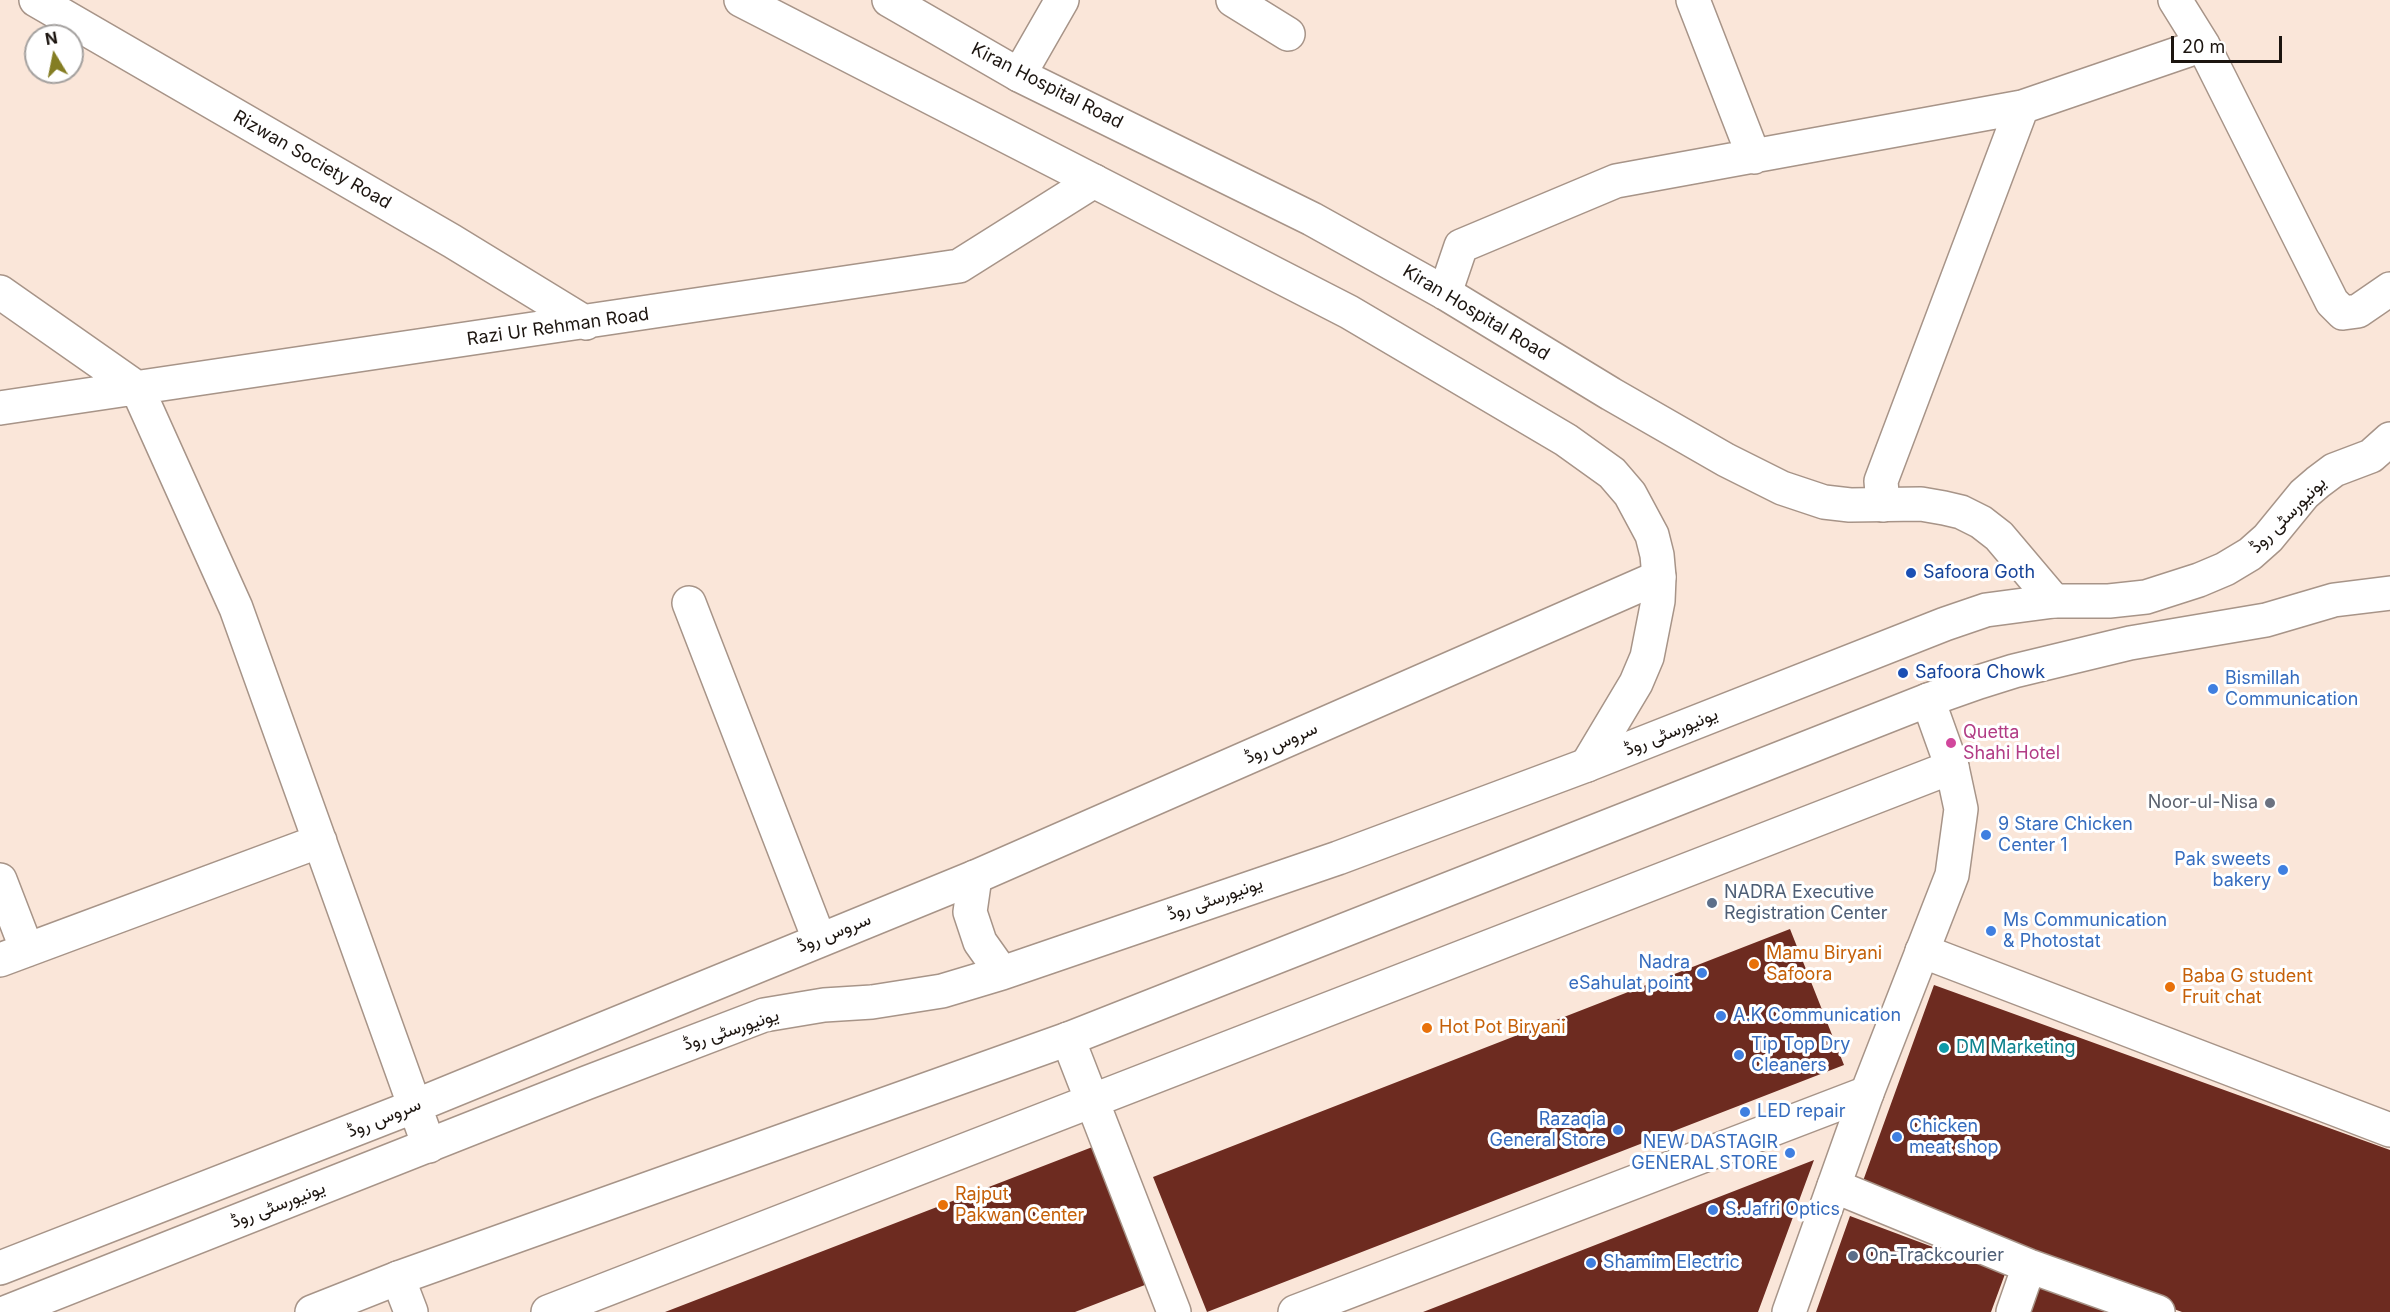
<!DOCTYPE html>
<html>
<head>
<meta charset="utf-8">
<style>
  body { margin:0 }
  #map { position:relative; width:2390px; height:1312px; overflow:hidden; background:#fae6d9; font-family:Inter,sans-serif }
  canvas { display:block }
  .north { position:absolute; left:24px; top:24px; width:60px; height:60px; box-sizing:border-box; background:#fff; border:2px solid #a4a19f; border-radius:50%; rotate:350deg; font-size:16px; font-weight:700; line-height:24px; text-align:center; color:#1c1510 }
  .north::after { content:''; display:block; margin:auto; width:21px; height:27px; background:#847d23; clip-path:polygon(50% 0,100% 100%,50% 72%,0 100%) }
  .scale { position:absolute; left:2171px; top:36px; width:111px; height:27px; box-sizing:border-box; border:3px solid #1c1510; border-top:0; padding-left:8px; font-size:18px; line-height:21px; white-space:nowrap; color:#1c1510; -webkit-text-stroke:4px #fff; paint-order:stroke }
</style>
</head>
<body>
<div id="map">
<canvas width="2390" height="1312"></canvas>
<div class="north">N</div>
<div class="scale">20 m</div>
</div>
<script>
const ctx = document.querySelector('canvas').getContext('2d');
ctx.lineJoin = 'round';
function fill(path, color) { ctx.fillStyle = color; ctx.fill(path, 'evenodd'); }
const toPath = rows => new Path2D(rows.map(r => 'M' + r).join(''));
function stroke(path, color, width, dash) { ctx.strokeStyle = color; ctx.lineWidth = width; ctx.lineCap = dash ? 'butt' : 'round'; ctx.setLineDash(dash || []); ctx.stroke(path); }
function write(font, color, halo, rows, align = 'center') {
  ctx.font = font + ' Inter,Vazirmatn,sans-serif'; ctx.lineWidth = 6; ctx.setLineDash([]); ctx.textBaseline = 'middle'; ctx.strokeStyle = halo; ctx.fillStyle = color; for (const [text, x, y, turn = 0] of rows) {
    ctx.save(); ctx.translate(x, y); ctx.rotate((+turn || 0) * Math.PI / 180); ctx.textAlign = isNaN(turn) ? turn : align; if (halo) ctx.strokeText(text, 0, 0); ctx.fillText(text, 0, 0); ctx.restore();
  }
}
fill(toPath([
  [1790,929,1844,1065,1207,1312,1153,1177],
  [1934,985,2390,1150,2390,1312,2182,1312,1859,1192],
  [1095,1146,1150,1283,1075,1312,665,1312],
  [1814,1160,1758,1312,1423,1312],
  [1850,1216,2005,1274,1991,1312,1816,1312],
  [2040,1287,2108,1312,2031,1312]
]), '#6d2b20');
const minor = toPath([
  [36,0,452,241,586,323],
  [1233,0,1288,34],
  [1693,0,1754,157],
  [2175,0,2203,45,2332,302,2343,313,2358,311,2390,289],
  [1019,75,1062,0],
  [0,292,137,388,236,608,429,1146],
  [1445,293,1461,246,1616,181,2022,107,2203,45],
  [0,408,959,266,1094,181],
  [1883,505,1881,481,2022,107],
  [689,603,819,939],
  [0,880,27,950],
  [1922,951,2390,1130],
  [0,960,320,841],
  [1068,1039,1174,1312],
  [1834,1186,2029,1266,2158,1312],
  [0,1268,415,1106,975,877,1659,577],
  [398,1278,411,1312],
  [548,1312,1952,767],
  [1295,1312,1867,1093],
  [2013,1312,2029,1266]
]);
const tertiary = toPath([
  [1789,1312,1867,1093,1952,875,1961,809,1952,767,1928,700]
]);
const secondary = toPath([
  [741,0,1349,312,1566,440,1612,473,1630,494,1652,535,1657,555,1659,577,1658,601,1647,657,1636,683,1587,765],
  [889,0,1019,75,1312,219,1445,293,1611,394,1726,460,1782,488,1824,502,1850,505,1921,504,1944,508,1961,512,1981,522,1999,536,2054,601]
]);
const primary = toPath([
  [975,877,970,912,980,942,1002,973],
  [7,1312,586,1083,764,1015,824,1005,872,1002,942,991,1002,973,1338,858,1587,765,1945,624,1986,610,2054,601,2109,601,2146,597,2199,580,2225,569,2250,554,2268,538,2304,494,2318,482,2334,470,2371,456,2390,439],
  [312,1312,398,1278,1068,1039,1928,700,1979,682,2014,671,2130,643,2266,620,2334,600,2390,593]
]);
stroke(minor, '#a79488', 36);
stroke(tertiary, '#a79488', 36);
stroke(secondary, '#a79488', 36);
stroke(primary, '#a79488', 36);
stroke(minor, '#fff', 33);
stroke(tertiary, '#fff', 33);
stroke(secondary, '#fff', 33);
stroke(primary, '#fff', 33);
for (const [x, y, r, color] of [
  [1911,573,6,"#1a4fb4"],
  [1903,673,6,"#1a4fb4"],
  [2213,689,6,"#3f7fe0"],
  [1951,743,6,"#d1479c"],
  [2270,803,6,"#6b7280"],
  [1986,835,6,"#3f7fe0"],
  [2283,870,6,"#3f7fe0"],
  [1712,903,6,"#5c6f8a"],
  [1991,931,6,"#3f7fe0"],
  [1754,964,6,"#e8710a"],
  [1702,973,6,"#3f7fe0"],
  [2170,987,6,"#e8710a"],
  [1721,1016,6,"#3f7fe0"],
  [1427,1028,6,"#e8710a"],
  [1944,1048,6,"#0f9aa8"],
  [1739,1055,6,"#3f7fe0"],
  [1745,1112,6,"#3f7fe0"],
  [1618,1130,6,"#3f7fe0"],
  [1897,1137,6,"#3f7fe0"],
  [1790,1153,6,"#3f7fe0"],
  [943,1205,6,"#e8710a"],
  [1713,1210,6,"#3f7fe0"],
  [1853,1256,6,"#5c6f8a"],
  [1591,1263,6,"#3f7fe0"]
]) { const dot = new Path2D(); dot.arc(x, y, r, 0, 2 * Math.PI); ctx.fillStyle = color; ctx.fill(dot); stroke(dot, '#fff', 2); }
write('18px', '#1c1510', '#fff', [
  ["Kiran Hospital Road",1047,86,27],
  ["Rizwan Society Road",312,160,30],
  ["Kiran Hospital Road",1476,313,31],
  ["Razi Ur Rehman Road",558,327,-8],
  ["یونیورسٹی روڈ",2288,515,-45],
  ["یونیورسٹی روڈ",1671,732,-22],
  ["سروس روڈ",1281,743,-24],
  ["یونیورسٹی روڈ",1215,899,-19],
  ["سروس روڈ",834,933,-22],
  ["یونیورسٹی روڈ",731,1030,-18],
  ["سروس روڈ",384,1118,-22],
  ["یونیورسٹی روڈ",278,1205,-21]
]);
write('18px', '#164399', '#fff', [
  ["Safoora Goth",1923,573],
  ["Safoora Chowk",1915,673]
], 'left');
write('18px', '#366cbe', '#fff', [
  ["Bismillah",2225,679],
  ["Communication",2225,700],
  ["9 Stare Chicken",1998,825],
  ["Center 1",1998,846],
  ["Pak sweets",2271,860,"right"],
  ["bakery",2271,881,"right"],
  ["Ms Communication",2003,921],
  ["& Photostat",2003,942],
  ["Nadra",1690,963,"right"],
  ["eSahulat point",1690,984,"right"],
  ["A.K Communication",1733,1016],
  ["Tip Top Dry",1751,1045],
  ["Cleaners",1751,1066],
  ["LED repair",1757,1112],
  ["Razaqia",1606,1120,"right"],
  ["General Store",1606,1141,"right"],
  ["Chicken",1909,1127],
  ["meat shop",1909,1148],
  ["NEW DASTAGIR",1778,1143,"right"],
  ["GENERAL STORE",1778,1164,"right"],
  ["S.Jafri Optics",1725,1210],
  ["Shamim Electric",1603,1263]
], 'left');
write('18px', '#b23c85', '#fff', [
  ["Quetta",1963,733],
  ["Shahi Hotel",1963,754]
], 'left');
write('18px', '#5b616d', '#fff', [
  ["Noor-ul-Nisa",2258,803]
], 'right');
write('18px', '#4e5e75', '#fff', [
  ["NADRA Executive",1724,893],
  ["Registration Center",1724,914],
  ["On-Trackcourier",1865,1256]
], 'left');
write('18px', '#c56008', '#fff', [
  ["Mamu Biryani",1766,954],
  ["Safoora",1766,975],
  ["Baba G student",2182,977],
  ["Fruit chat",2182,998],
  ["Hot Pot Biryani",1439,1028],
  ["Rajput",955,1195],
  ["Pakwan Center",955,1216]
], 'left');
write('18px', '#0d838f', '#fff', [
  ["DM Marketing",1956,1048]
], 'left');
</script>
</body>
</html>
